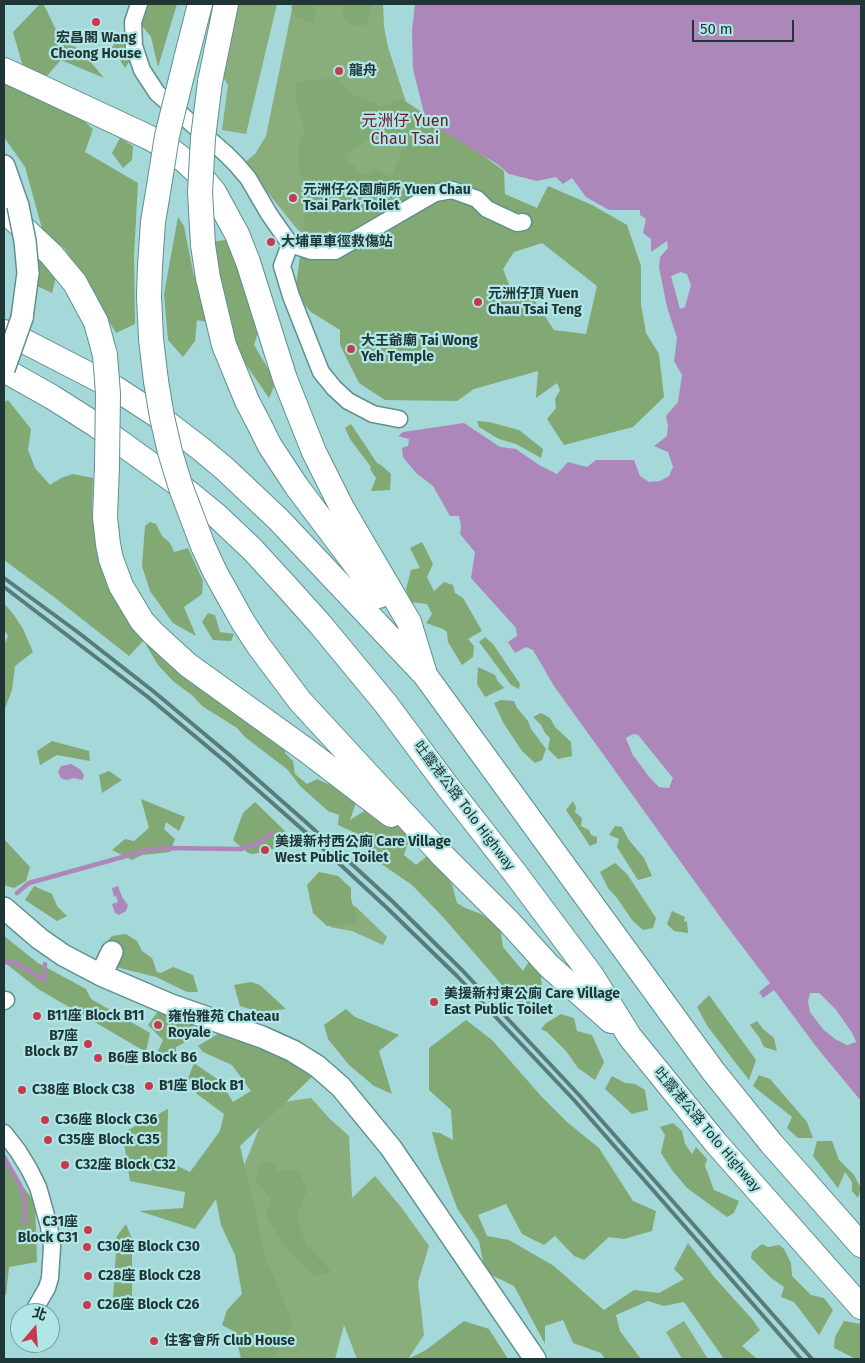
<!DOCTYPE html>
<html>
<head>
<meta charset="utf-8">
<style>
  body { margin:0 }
  #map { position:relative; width:865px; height:1363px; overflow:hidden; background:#a4d8d9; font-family:"Fira Sans","Noto Sans TC",sans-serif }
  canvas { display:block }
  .frame { position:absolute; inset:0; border:5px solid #203535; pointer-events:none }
  .north { position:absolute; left:10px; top:1303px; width:50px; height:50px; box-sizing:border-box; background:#b1e6e6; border:1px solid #779f9f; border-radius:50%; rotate:18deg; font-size:14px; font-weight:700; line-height:20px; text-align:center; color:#203535 }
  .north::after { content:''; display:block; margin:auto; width:18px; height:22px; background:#c9394e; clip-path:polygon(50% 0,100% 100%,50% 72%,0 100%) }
  .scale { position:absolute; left:692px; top:20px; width:102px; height:22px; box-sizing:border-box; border:2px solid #203535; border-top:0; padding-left:6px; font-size:15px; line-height:18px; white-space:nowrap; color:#203535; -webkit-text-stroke:4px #b1e6e6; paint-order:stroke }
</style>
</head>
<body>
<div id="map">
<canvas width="865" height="1363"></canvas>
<div class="frame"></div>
<div class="north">北</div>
<div class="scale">50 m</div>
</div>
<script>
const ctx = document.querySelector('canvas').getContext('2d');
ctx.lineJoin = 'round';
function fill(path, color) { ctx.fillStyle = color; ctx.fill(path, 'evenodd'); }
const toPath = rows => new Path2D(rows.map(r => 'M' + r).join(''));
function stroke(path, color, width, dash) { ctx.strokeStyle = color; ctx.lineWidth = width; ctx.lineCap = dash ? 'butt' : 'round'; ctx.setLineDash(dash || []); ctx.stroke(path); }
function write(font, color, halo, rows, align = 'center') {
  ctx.font = font + ' "Fira Sans","Noto Sans TC",sans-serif'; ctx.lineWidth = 4.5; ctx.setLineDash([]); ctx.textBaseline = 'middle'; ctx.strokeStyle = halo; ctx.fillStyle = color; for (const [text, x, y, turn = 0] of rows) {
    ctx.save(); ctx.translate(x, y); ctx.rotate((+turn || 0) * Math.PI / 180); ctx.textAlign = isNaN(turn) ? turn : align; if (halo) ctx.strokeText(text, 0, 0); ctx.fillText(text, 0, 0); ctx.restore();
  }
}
fill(toPath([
  [238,4,277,4,246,134,222,130,228,85,222,76],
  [293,4,383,4,384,27,388,47,407,105,458,155,315,243,297,229,244,163,255,154,266,136],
  [355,906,387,937,383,945,352,931,330,927,333,913],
  [311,1098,330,1119,349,1136,352,1198,375,1176,401,1207,429,1246,418,1282,424,1335,408,1359,357,1359,344,1325,335,1359,261,1359,237,1183,269,1104],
  [684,1321,708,1359,682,1359,666,1332]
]), '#8aad7c');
fill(toPath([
  [40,4,44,5,62,42,80,49,104,78,61,60,44,79,24,70,13,32],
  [129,4,177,4,158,67,151,37,131,12],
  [303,4,309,4,316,11,313,23,296,17,291,6],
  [344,4,372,4,366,25,350,25,345,19,342,8],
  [129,25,132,58,125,68,112,47],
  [4,76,70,109,93,129,85,152,138,183,134,256,135,324,116,333,65,249,43,232,25,167,4,137],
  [337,78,352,94,382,106,402,99,451,132,504,171,505,194,537,208,548,186,592,205,627,225,641,266,641,304,646,333,659,354,664,397,633,427,564,445,547,419,556,408,555,399,560,390,557,383,536,398,538,371,474,389,457,401,385,400,359,383,340,345,340,330,311,312,295,294,307,202,311,192,299,172,299,142,305,129,297,107,295,82],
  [383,131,404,143,398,161,391,177,375,169,363,175,343,155],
  [542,243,597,286,586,334,554,330,535,301,513,295,503,269,514,252],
  [120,138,133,146,132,160,123,168,112,153],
  [178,217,184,226,194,277,210,242,226,240,253,256,259,329,254,345,276,382,269,398,238,353,212,323,197,320,195,341,183,357,168,340,164,294],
  [30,249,57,273,52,293,33,284],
  [8,400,31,429,28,450,35,468,50,485,61,478,73,474,93,478,92,510,95,535,146,638,129,656,54,597,4,560,4,402],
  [477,421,489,422,519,430,543,449,541,458,516,444,499,439,479,427],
  [351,424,377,463,381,465,391,474,390,490,371,491,376,478,370,469,371,467,350,439,345,428],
  [150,522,156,524,162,536,170,543,174,552,188,548,203,581,202,594,184,607,196,636,173,623,150,591,142,566,145,526],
  [422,542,433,564,427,577,434,591,444,582,453,585,455,593,463,598,482,631,468,639,474,646,473,657,462,665,448,642,447,632,443,629,426,623,432,614,427,604,410,602,406,589,411,570,420,568,410,548],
  [4,603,14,615,23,629,33,652,15,666,12,690,4,711,4,645,8,636,4,630],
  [208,613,215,615,220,632,234,634,231,641,213,640,202,622],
  [157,632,285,745,285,753,293,761,295,774,307,784,317,779,328,784,343,786,357,800,350,820,369,808,410,834,413,838,407,845,404,855,416,865,427,856,446,875,452,885,457,903,465,908,481,914,500,928,503,947,523,971,531,958,541,974,542,992,538,1014,524,1008,502,985,443,917,412,885,377,861,362,836,338,825,339,815,328,811,300,786,288,770,245,737,237,728,202,706,193,696,173,681,158,665,146,645],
  [485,637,493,644,520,684,519,689,511,685,479,642],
  [478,667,495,675,497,680,504,688,485,697,477,684],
  [501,700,514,701,517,708,528,721,531,729,546,749,542,760,535,763,522,751,504,724,494,703],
  [541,713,550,718,555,727,571,742,572,756,558,759,548,749,550,738,545,733,541,725,533,717],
  [52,741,89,751,90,761,57,755,40,765,37,751],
  [109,771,122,780,102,793,99,775],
  [141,799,185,817,179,831,166,822,164,829,175,839,170,852,142,855,132,860,112,850,125,839,134,841,149,828],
  [573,801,576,807,575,812,582,818,581,826,589,830,591,835,597,837,597,843,590,846,566,810],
  [255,802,286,832,288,845,253,854,248,853,233,840,243,813],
  [615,826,622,827,628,839,644,858,652,876,638,880,617,847,619,839,609,835],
  [4,839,30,867,26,881,14,888,4,885],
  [615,863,627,874,656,918,653,928,643,930,632,920,617,898,608,888,600,872],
  [319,872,338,876,351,888,351,899,358,922,327,926,313,913,307,885],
  [34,886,52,894,57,906,67,916,57,921,25,900],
  [672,911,685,917,684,921,687,922,688,933,674,931,667,924],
  [126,934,137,941,142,951,152,958,157,972,161,973,173,967,193,975,198,992,187,992,156,977,116,967,105,955,102,947,112,936],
  [4,936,38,963,86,989,91,999,150,1033,146,1052,38,989,4,962],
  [251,982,260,985,286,1009,259,1012,240,1006,234,985],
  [709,995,756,1060,749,1080,708,1027,697,1007],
  [346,1009,355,1017,399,1035,379,1051,392,1094,374,1086,349,1065,328,1039,324,1025],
  [159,1010,184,1011,193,1025,191,1039,176,1047,176,1061,158,1051,163,1040,148,1025],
  [561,1014,574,1018,577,1031,592,1035,604,1062,595,1080,578,1068,566,1051,547,1032,541,1029,546,1023],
  [466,1020,492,1040,541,1096,567,1122,599,1148,633,1201,656,1211,652,1231,624,1239,609,1237,584,1260,574,1256,555,1236,544,1245,522,1234,506,1204,478,1215,487,1236,509,1240,554,1266,604,1310,634,1290,659,1293,684,1279,674,1269,688,1243,715,1278,752,1319,760,1330,742,1346,757,1359,724,1359,684,1302,664,1306,648,1301,616,1315,620,1331,641,1359,605,1359,601,1353,573,1343,563,1320,545,1326,545,1344,514,1286,485,1272,479,1241,457,1208,439,1158,432,1132,440,1133,453,1140,451,1110,429,1090,429,1048],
  [757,1021,763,1029,774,1038,777,1051,764,1047,759,1037,750,1025],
  [221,1032,295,1047,316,1073,240,1146,266,1259,293,1323,273,1359,241,1359,235,1332,222,1325,227,1310,242,1294,235,1255,221,1225,216,1199,195,1229,139,1211,183,1208,185,1192,130,1181,123,1137,128,1130,168,1109,167,1161,190,1172,220,1131,224,1114,197,1094,188,1079,194,1063,220,1081,233,1102,251,1091,232,1065,203,1052,198,1046],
  [759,1075,770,1079,807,1122,813,1138,798,1138,787,1128,792,1117,753,1086],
  [612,1076,625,1083,635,1084,645,1090,648,1110,632,1114,605,1089],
  [673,1123,682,1131,685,1144,692,1154,696,1147,707,1159,705,1166,714,1190,739,1201,734,1213,727,1217,687,1188,672,1170,661,1153,665,1135,660,1127],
  [817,1141,832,1141,839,1160,854,1175,861,1188,858,1198,852,1191,852,1182,845,1172,838,1188,813,1156],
  [4,1160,35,1203,37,1262,9,1267,6,1295,4,1295],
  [261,1161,274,1164,275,1171,298,1169,307,1191,296,1217,307,1246,331,1271,315,1277,284,1246,266,1215,271,1199,255,1179],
  [126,1224,132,1239,132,1303,113,1299,117,1236],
  [762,1244,768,1247,779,1245,784,1249,791,1263,792,1276,811,1295,824,1298,833,1310,819,1335,794,1302,781,1297,784,1287,771,1278,751,1258,752,1252],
  [464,1321,489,1329,508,1359,408,1359,426,1350],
  [844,1321,861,1324,861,1359,856,1359,834,1348,835,1337]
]), '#82a873');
fill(toPath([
  [415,4,861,4,861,1101,818,1049,774,990,763,998,759,992,770,983,726,925,554,686,533,650,526,647,515,653,508,642,517,636,516,628,471,578,475,552,460,534,461,526,459,516,450,516,433,486,416,473,403,457,402,448,408,446,409,439,398,436,403,432,464,423,500,447,516,449,539,465,557,474,568,462,587,467,596,460,634,460,640,476,649,482,660,481,669,476,673,467,668,452,654,446,667,436,668,426,666,416,678,402,682,375,674,361,677,338,667,307,659,267,660,257,668,248,667,241,651,252,651,239,643,233,646,219,640,215,640,210,609,210,586,197,572,178,563,184,556,177,537,181,509,174,497,164,433,125,424,113,413,69,412,31],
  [681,272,687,274,691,285,685,307,680,309,671,276],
  [638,735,672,778,669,788,659,787,633,755,626,738],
  [810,993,819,993,836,1010,852,1033,856,1042,847,1045,824,1030,810,1012],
  [71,764,81,770,84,776,82,780,74,778,66,780,61,778,58,772,61,766],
  [118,886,122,897,128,905,126,911,119,915,115,913,112,904,118,902,116,896,114,897,112,888]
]), '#ad87ba');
fill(toPath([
  [633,734,638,735,673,778,669,788,659,787,650,778,633,755,626,738],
  [633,736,636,737,670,779,668,786,660,785,635,754,629,739],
  [810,993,819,993,836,1010,852,1033,856,1042,847,1045,835,1039,824,1030,810,1012,808,1002],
  [812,995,818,996,834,1012,850,1034,853,1040,847,1042,836,1037,825,1028,812,1011,810,1002]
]), '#a4d8d9');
stroke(toPath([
  [17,893,29,883,148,850,163,848,241,849,257,844,272,833],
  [4,962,16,963,44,980,45,964],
  [4,1157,19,1183,24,1196,25,1223]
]), '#ad87ba', 4.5);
const minor = toPath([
  [139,4,133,22,134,46,142,70,157,93,226,154,236,164,248,178,269,214,290,244,311,251,335,251,435,193,452,190,477,199,487,209,517,223,523,222],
  [290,244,282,266,291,296,321,372,334,388,348,401,373,414,399,419],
  [4,1001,6,1000],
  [4,1133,18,1151,29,1169,38,1187,49,1226,52,1247,50,1278,47,1288,36,1307]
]);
const major = toPath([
  [4,166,18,206],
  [22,318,28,273],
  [4,908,40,939,63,955,101,975,171,1005,262,1037,293,1051,317,1066,341,1087,391,1148,535,1359],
  [101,975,112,952]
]);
const highway = toPath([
  [186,59,200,4],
  [4,70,148,137,168,148,185,161,199,174,214,192,237,234,248,262,285,379,314,452,342,508,409,622,424,671],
  [210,82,226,4],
  [4,210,51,254,75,283,96,322,105,355],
  [208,278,224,345,247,401,259,424,270,446,297,487,379,596],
  [149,296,151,339,156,381],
  [4,332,22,340,115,388,158,416,201,449,225,469,279,520,425,675,713,1071,771,1143,861,1245],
  [4,370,52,397,96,425,178,484,215,514,252,549,286,586,320,624,386,704,447,786,515,873,592,976,630,1037,716,1143,861,1307],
  [107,466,105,517,108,544,111,559,121,586,142,621,153,633,188,665,306,750,391,815],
  [203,546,215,572,243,622,258,645,300,701,443,856,510,923,549,966,611,1021]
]);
stroke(minor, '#5e9090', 19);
stroke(major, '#5e9090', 24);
stroke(highway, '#5e9090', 26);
stroke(minor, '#fff', 16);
stroke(major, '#fff', 21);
stroke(highway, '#fff', 24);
stroke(toPath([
  [4,578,79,633,153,691,232,757,308,824,392,901,462,970,579,1095,812,1359],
  [4,587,148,697,227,763,303,830,386,907,457,976,574,1100,801,1359]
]), '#597b7b', 4);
const majorBridge = toPath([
  [18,206,25,241,28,273],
  [4,369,22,318]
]);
const highwayBridge = toPath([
  [208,278,203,245,200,192,203,138,210,82],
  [149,296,150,266,153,222,160,180,167,136,186,59],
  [105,355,108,394,107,466],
  [156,381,162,417,170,452,181,488,203,546]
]);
stroke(majorBridge, '#5e9090', 24, []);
stroke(highwayBridge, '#5e9090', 26, []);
stroke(majorBridge, '#fff', 21);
stroke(highwayBridge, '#fff', 24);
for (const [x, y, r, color] of [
  [96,22,5,"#c9394e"],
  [339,71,5,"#c9394e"],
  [293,198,5,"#c9394e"],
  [271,242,5,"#c9394e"],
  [478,302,5,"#c9394e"],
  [351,349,5,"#c9394e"],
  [265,850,5,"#c9394e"],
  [434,1002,5,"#c9394e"],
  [37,1016,5,"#c9394e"],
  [158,1025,5,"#c9394e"],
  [88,1044,5,"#c9394e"],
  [98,1058,5,"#c9394e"],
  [149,1086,5,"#c9394e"],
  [22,1090,5,"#c9394e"],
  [45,1120,5,"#c9394e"],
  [48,1140,5,"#c9394e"],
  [65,1165,5,"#c9394e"],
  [88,1230,5,"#c9394e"],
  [87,1247,5,"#c9394e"],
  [88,1276,5,"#c9394e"],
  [87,1305,5,"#c9394e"],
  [154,1341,5,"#c9394e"]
]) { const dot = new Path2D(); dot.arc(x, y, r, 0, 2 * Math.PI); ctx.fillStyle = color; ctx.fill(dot); stroke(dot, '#b1e6e6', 2); }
write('bold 14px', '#203535', '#b1e6e6', [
  ["宏昌閣 Wang",96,38,"center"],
  ["Cheong House",96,54,"center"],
  ["龍舟",349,71],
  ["元洲仔公園廁所 Yuen Chau",303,190],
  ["Tsai Park Toilet",303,206],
  ["大埔單車徑救傷站",281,242],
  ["元洲仔頂 Yuen",488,294],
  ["Chau Tsai Teng",488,310],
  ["大王爺廟 Tai Wong",361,341],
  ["Yeh Temple",361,357],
  ["美援新村西公廁 Care Village",275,842],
  ["West Public Toilet",275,858],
  ["美援新村東公廁 Care Village",444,994],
  ["East Public Toilet",444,1010],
  ["B11座 Block B11",47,1016],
  ["雍怡雅苑 Chateau",168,1017],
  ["Royale",168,1033],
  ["B7座",78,1036,"right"],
  ["Block B7",78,1052,"right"],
  ["B6座 Block B6",108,1058],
  ["B1座 Block B1",159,1086],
  ["C38座 Block C38",32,1090],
  ["C36座 Block C36",55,1120],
  ["C35座 Block C35",58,1140],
  ["C32座 Block C32",75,1165],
  ["C31座",78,1222,"right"],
  ["Block C31",78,1238,"right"],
  ["C30座 Block C30",97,1247],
  ["C28座 Block C28",98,1276],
  ["C26座 Block C26",97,1305],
  ["住客會所 Club House",164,1341]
], 'left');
write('14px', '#203535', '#b1e6e6', [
  ["吐露港公路 Tolo Highway",464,806,53],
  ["吐露港公路 Tolo Highway",707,1130,50]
]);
write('16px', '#672129', '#b1e6e6', [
  ["元洲仔 Yuen",405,122],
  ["Chau Tsai",405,140]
]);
</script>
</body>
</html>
